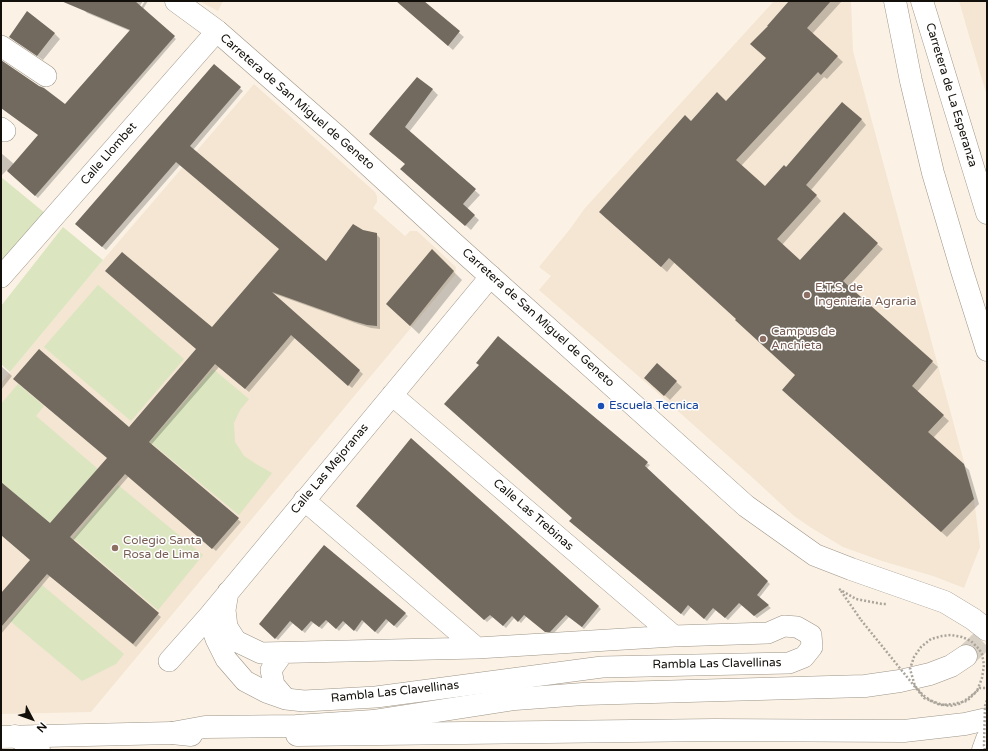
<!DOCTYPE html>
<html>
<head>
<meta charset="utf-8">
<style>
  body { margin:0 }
  #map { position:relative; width:988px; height:751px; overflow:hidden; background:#fbf2e5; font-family:"Varela Round",sans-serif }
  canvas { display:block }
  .frame { position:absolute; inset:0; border:2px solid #13100b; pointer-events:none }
  .north { position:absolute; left:12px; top:699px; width:40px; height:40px; -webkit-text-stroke:3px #fff; paint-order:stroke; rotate:131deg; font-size:11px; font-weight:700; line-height:16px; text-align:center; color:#13100b }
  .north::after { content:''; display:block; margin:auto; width:14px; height:18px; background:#13100b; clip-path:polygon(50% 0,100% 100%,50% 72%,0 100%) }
</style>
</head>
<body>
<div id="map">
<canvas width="988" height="751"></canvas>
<div class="frame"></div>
<div class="north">N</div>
</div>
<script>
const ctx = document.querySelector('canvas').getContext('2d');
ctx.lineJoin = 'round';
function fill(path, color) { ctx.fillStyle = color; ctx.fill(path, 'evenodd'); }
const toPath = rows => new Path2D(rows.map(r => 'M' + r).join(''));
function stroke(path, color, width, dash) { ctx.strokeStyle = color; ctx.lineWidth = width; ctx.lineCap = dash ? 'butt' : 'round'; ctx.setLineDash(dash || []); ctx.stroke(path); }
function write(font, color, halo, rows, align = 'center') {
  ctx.font = font + ' "Varela Round",sans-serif'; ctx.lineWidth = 3; ctx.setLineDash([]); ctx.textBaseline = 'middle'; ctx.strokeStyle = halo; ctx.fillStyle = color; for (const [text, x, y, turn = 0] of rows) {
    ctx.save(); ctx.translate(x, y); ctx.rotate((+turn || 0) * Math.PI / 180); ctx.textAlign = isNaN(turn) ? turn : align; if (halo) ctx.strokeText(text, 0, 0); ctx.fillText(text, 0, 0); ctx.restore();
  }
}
fill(toPath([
  [199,1,223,1,218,11],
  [774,1,851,1,853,51,974,499,980,547,964,588,933,576,882,561,843,547,810,527,794,516,754,479,651,387,539,290,551,276,539,267,570,229,585,208],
  [959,1,987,1,987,96,970,39],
  [254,84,375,192,377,196,377,202,373,208,405,236,410,231,417,231,456,267,455,275,91,712,1,714,1,383,103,260]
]), '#f4e6d2');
fill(toPath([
  [1,177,45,213,1,264],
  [63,227,103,260,10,372,1,364,1,306],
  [98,285,184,359,131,421,44,347],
  [213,369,249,399,240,410,234,423,235,442,244,456,256,464,272,473,239,515,150,442],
  [18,384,44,406,36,416,98,469,50,523,1,482,1,404],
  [118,485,203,555,158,610,73,538],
  [42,585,124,654,116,664,82,681,10,621]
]), '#dbe5c0');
fill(toPath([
  [92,1,143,1,137,10,139,11,145,1,148,1,143,9,176,39,38,198,7,170,1,176,1,153,14,164,39,135,1,108,1,62,65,105,130,31,87,13,85,11],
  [397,1,423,1,464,37,453,50],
  [791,1,842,1,812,34,843,62,827,79,824,77,741,166,765,187,786,169,861,119,866,125,811,190,821,201,782,245,801,262,877,244,883,249,848,287,938,367,917,392,949,421,933,438,969,470,979,504,947,537,788,395,796,375,738,319,675,262,667,272,605,217,691,122,727,102,767,58,769,26],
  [54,33,60,39,43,60,16,42,10,37],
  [214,65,243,91,193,150,326,263,363,231,376,234,380,238,380,329,371,328,358,324,272,293,363,374,352,388,295,338,249,392,219,367,151,445,241,522,216,551,129,476,73,541,161,617,136,647,50,576,1,634,1,595,31,560,1,535,1,483,51,524,108,458,129,428,198,349,212,329,281,249,180,165,106,250,79,227],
  [417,79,433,90,438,95,409,132,480,195,467,209,479,220,471,230,406,174,406,164,375,139],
  [432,250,462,280,419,334,387,304],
  [657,365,682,387,670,400,651,383],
  [1,366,12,376,1,390],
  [411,439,601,609,584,629,569,617,553,634,549,634,527,616,521,623,515,617,506,628,493,617,487,622,357,506],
  [647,463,650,465,646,469,770,584,759,598,771,608,757,618,742,605,728,620,716,610,707,621,691,607,684,616,573,524],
  [325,546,408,616,397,628,389,621,378,634,364,622,357,632,346,623,339,631,329,621,322,629,313,623,305,633,293,623,278,640,260,624]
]), '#0003');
fill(toPath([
  [61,1,135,1,175,36,35,196,7,171,38,135,1,108,1,60,39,86,44,88,65,104,130,30],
  [396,1,424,1,460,31,448,46],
  [789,1,831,1,807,28,838,56,821,75,818,72,736,160,765,186,784,165,786,167,842,102,862,119,806,185,817,195,777,239,800,260,844,212,878,243,843,281,933,361,912,386,944,415,928,432,964,464,974,499,941,532,782,390,795,375,735,320,736,319,669,258,661,267,599,212,685,115,691,121,717,92,726,101,766,58,750,44,768,26,767,26],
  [27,11,55,33,37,56,9,37],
  [214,64,241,87,190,146,326,261,353,224,363,230,377,233,377,326,367,325,353,321,272,292,360,370,348,386,291,335,245,389,215,364,149,442,239,518,212,549,125,474,70,537,159,613,133,644,47,574,1,627,1,593,30,560,1,535,1,482,50,523,107,458,13,379,39,349,129,427,196,349,105,271,122,252,212,327,279,249,176,162,102,247,75,224],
  [417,77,433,89,405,127,476,189,463,204,475,215,465,226,400,169,405,164,369,134],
  [432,249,454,271,410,326,386,304],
  [498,336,648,462,645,466,768,581,757,595,769,605,754,616,739,603,725,618,713,608,704,619,688,605,681,614,569,521,572,518,444,404,479,365,476,363],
  [657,363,677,381,664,396,644,378],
  [411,438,599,606,582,627,566,615,550,632,545,632,524,615,518,622,512,616,503,626,490,615,484,620,356,506],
  [324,545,406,613,394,626,386,619,375,632,362,620,354,631,343,621,336,629,326,620,319,627,311,621,302,631,290,621,275,639,259,624]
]), '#726a5f');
stroke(toPath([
  [966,656,987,636]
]), '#d8d0c4', 22, [22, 11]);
const minor = toPath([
  [1,46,46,76],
  [1,128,5,131],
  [1,277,217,31],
  [392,395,674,636],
  [304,500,477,648],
  [208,617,216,639,226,659,245,681,266,692,286,699,304,701,376,697,602,667,789,663,804,657,812,647,811,635,797,627,784,626,768,633,674,636,477,648,261,653,236,641,227,627,225,610,228,592],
  [283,653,271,670,274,685,286,699],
  [169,661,208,617,491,276]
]);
const secondary = toPath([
  [176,1,217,31,339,138,450,240,746,506,815,555,851,569,945,602,973,619,987,630],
  [297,735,714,730,904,731,965,724,987,719],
  [1,737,172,733,191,735]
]);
const primary = toPath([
  [895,1,911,81,933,173,962,271,987,350],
  [922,1,987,213],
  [172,733,205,727,296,726,373,721,515,699,583,694,865,686,900,681,930,674,951,666,966,656],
  [983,750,987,739]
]);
const motorway = toPath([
  [15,736,39,750]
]);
stroke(minor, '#9c9487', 22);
stroke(secondary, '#9c9487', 23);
stroke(primary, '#9c9487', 23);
stroke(motorway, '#9c9487', 23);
stroke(toPath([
  [839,589,856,599,882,604,886,604],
  [841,591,861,620]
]), '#aba49a', 2.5, [2, 2]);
stroke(minor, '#fff', 21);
stroke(secondary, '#fff', 22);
stroke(primary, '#fff', 22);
stroke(motorway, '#fff', 22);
stroke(toPath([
  [861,620,924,698,940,704,950,706,959,704,967,699,977,691,982,678,984,665,982,654,979,649,971,641,962,637,951,635,942,636,931,639,921,647,914,657,910,669,915,686,923,695,931,701,940,705,953,704,967,701,980,688,987,688],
  [985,750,984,746,985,706,987,700]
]), '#aba49a', 2.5, [2, 2]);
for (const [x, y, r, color] of [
  [807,295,4,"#8d6e63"],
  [763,339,4,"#8d6e63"],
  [601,406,4,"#1a4fb4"],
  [115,548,4,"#8d6e63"]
]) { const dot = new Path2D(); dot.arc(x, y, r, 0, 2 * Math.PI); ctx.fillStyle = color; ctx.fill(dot); stroke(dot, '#fff', 1.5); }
write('12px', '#13100b', '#fff', [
  ["Carretera de La Esperanza",951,95,73],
  ["Carretera de San Miguel de Geneto",297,102,41],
  ["Calle Llombet",109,154,-49],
  ["Carretera de San Miguel de Geneto",538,318,42],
  ["Calle Las Mejoranas",330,469,-50],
  ["Calle Las Trebinas",533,515,41],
  ["Rambla Las Clavellinas",717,664,-1],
  ["Rambla Las Clavellinas",395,692,-6]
]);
write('12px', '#785e54', '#fff', [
  ["E.T.S. de",815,288],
  ["Ingeniería Agraria",815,302],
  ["Campus de",771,332],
  ["Anchieta",771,346],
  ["Colegio Santa",123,541],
  ["Rosa de Lima",123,555]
], 'left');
write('12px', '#164399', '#fff', [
  ["Escuela Tecnica",609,406]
], 'left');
</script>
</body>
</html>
